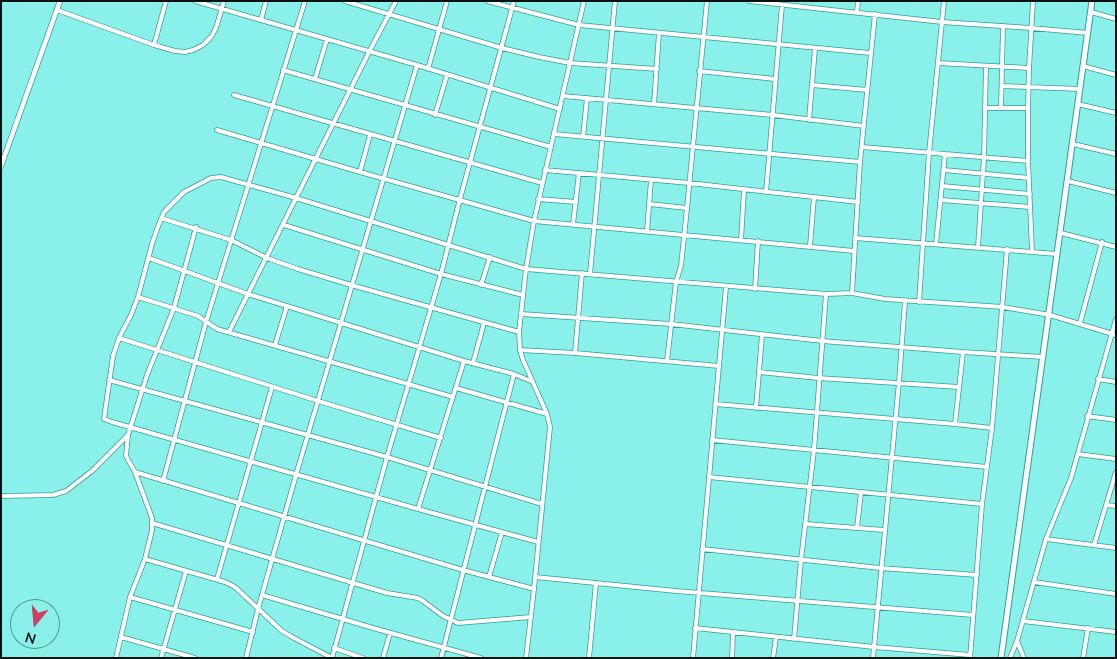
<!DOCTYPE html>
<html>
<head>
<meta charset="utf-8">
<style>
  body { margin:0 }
  #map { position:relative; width:1117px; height:659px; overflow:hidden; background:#8af1ea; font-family:"Nunito Sans",sans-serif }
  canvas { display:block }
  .frame { position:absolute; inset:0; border:2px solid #001210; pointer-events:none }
  .north { position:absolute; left:10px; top:599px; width:50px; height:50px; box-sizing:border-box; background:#8af1ea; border:1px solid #539893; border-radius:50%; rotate:197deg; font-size:14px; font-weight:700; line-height:20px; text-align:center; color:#001210 }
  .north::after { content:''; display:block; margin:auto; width:18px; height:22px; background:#cd3e62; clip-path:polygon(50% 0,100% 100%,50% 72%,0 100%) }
</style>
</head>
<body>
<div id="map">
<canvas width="1117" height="659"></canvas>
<div class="frame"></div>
<div class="north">N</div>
</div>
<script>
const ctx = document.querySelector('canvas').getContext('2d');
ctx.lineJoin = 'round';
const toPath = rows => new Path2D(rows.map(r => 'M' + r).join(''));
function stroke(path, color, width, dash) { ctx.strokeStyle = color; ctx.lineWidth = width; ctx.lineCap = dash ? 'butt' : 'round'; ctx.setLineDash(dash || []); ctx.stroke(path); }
const minor = toPath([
  [195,1,417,65,560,109],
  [345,1,502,48,539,57,570,63,657,69],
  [487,1,579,25,870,53],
  [749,1,942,22,1031,28,1088,33],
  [57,10,154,45,175,51,185,52,193,50,203,45,211,37,216,28,224,1],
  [857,12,858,1],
  [1091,12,1116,19],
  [261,20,266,1],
  [154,45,166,1],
  [938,63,1029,68],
  [1083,66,1116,75],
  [428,69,447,1],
  [283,70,551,147],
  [699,71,775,79],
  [315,79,327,39],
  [812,85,867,90],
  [1002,86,1080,89],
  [234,95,542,183],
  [563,96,773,115,864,126],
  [654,104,659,33],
  [1078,104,1116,113],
  [985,108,1028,108],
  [1001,108,1003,26],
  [435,115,447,75],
  [809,120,815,48],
  [217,130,360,172,534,221,854,251],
  [554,134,860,162],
  [583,137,587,98],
  [1073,144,1116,154],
  [862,147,1028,161],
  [545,170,689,183,858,202],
  [944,170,1029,178],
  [360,172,370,135],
  [1068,181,1116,193],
  [942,186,1030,194],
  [766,192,782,5],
  [538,199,576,202],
  [941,200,1030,207],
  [649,204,687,208],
  [161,218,231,240,267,258,298,269,351,285,519,332],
  [573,224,579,173],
  [284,225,441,274,523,295],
  [196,227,174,308,147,375,128,435,126,456,135,472,152,518,152,530,145,559,225,582,235,587,282,631,292,637,332,658],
  [647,231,651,180],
  [1061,233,1116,247],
  [855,238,1057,254],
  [741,240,744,190],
  [936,244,945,154],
  [810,246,814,197],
  [978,247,984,158,986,66],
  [1032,251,1028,161,1028,108,1029,68,1033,1],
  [149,258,248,294,464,361,418,509,112,422,104,419,113,356,119,338,131,315,138,297,152,244,157,229,164,212,184,192,211,178,221,177,296,198,526,269,826,294,852,293,885,299,1003,307,1050,315,1116,335],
  [590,274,615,1],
  [481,285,490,257],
  [755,289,758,241],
  [852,293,860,162,875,14],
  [138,297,198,316,217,329,453,397],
  [919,302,929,153,944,1],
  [521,314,671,324,822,341,963,352],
  [1080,323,1102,242],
  [229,332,369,52,396,1],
  [762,335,759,372,818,378,959,387],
  [119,338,318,401,441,438],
  [275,345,287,306],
  [520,350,575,353,719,366],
  [575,353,582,273],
  [464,361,514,374,533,382],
  [667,361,676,282,681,266,687,208,707,1],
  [473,363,484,323],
  [1098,379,1116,382],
  [109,380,387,457,542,504],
  [456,388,547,414],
  [715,404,955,424],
  [756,408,759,372],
  [1087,416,1116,420],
  [992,428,955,424,963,352,1043,357],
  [712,440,987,467],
  [1078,454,1116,459],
  [135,472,463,570,534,589],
  [709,477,982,504],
  [163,481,206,322,305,1],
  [1,496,53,495,66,491,92,471,128,435],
  [1106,505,1116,506],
  [418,509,538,542],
  [152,523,387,593,418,598,423,601,443,616,458,623,531,617],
  [805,524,884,530],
  [857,528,861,492],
  [1046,539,1116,548],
  [1094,545,1116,472],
  [702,549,880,568,977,575],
  [489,577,502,532],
  [535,577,676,591,973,615],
  [217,579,272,387],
  [1034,582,1116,594],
  [262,595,373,628,481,658],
  [130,597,253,632],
  [1023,621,1116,632],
  [695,628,874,647,970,655],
  [121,637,195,658],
  [794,639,801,560,814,450,826,294],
  [1017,641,1024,658],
  [334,648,363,658],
  [116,658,130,597,145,559],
  [161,658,186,571],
  [246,658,258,609,296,475,417,65],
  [332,658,387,457,441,274,460,199,514,1],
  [383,658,390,633],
  [441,658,514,374],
  [526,658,534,589,550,427,547,414,523,360,520,350,519,332,526,269,534,221,584,1],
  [589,658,596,583],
  [693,658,726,287],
  [732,658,733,633],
  [773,658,776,637],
  [873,658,899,382,905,301],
  [970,658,982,504,992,428,1007,249],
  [1010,658,1017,641,1046,539,1071,478,1116,319],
  [1083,658,1088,628]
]);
const tertiary = toPath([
  [1,166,60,1]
]);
const secondary = toPath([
  [1001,658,1092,1]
]);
stroke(minor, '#309f99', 5.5);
stroke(tertiary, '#309f99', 6);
stroke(secondary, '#309f99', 7);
stroke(minor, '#fff', 4);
stroke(tertiary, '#fff', 4.5);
stroke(secondary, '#fff', 5);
</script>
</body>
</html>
